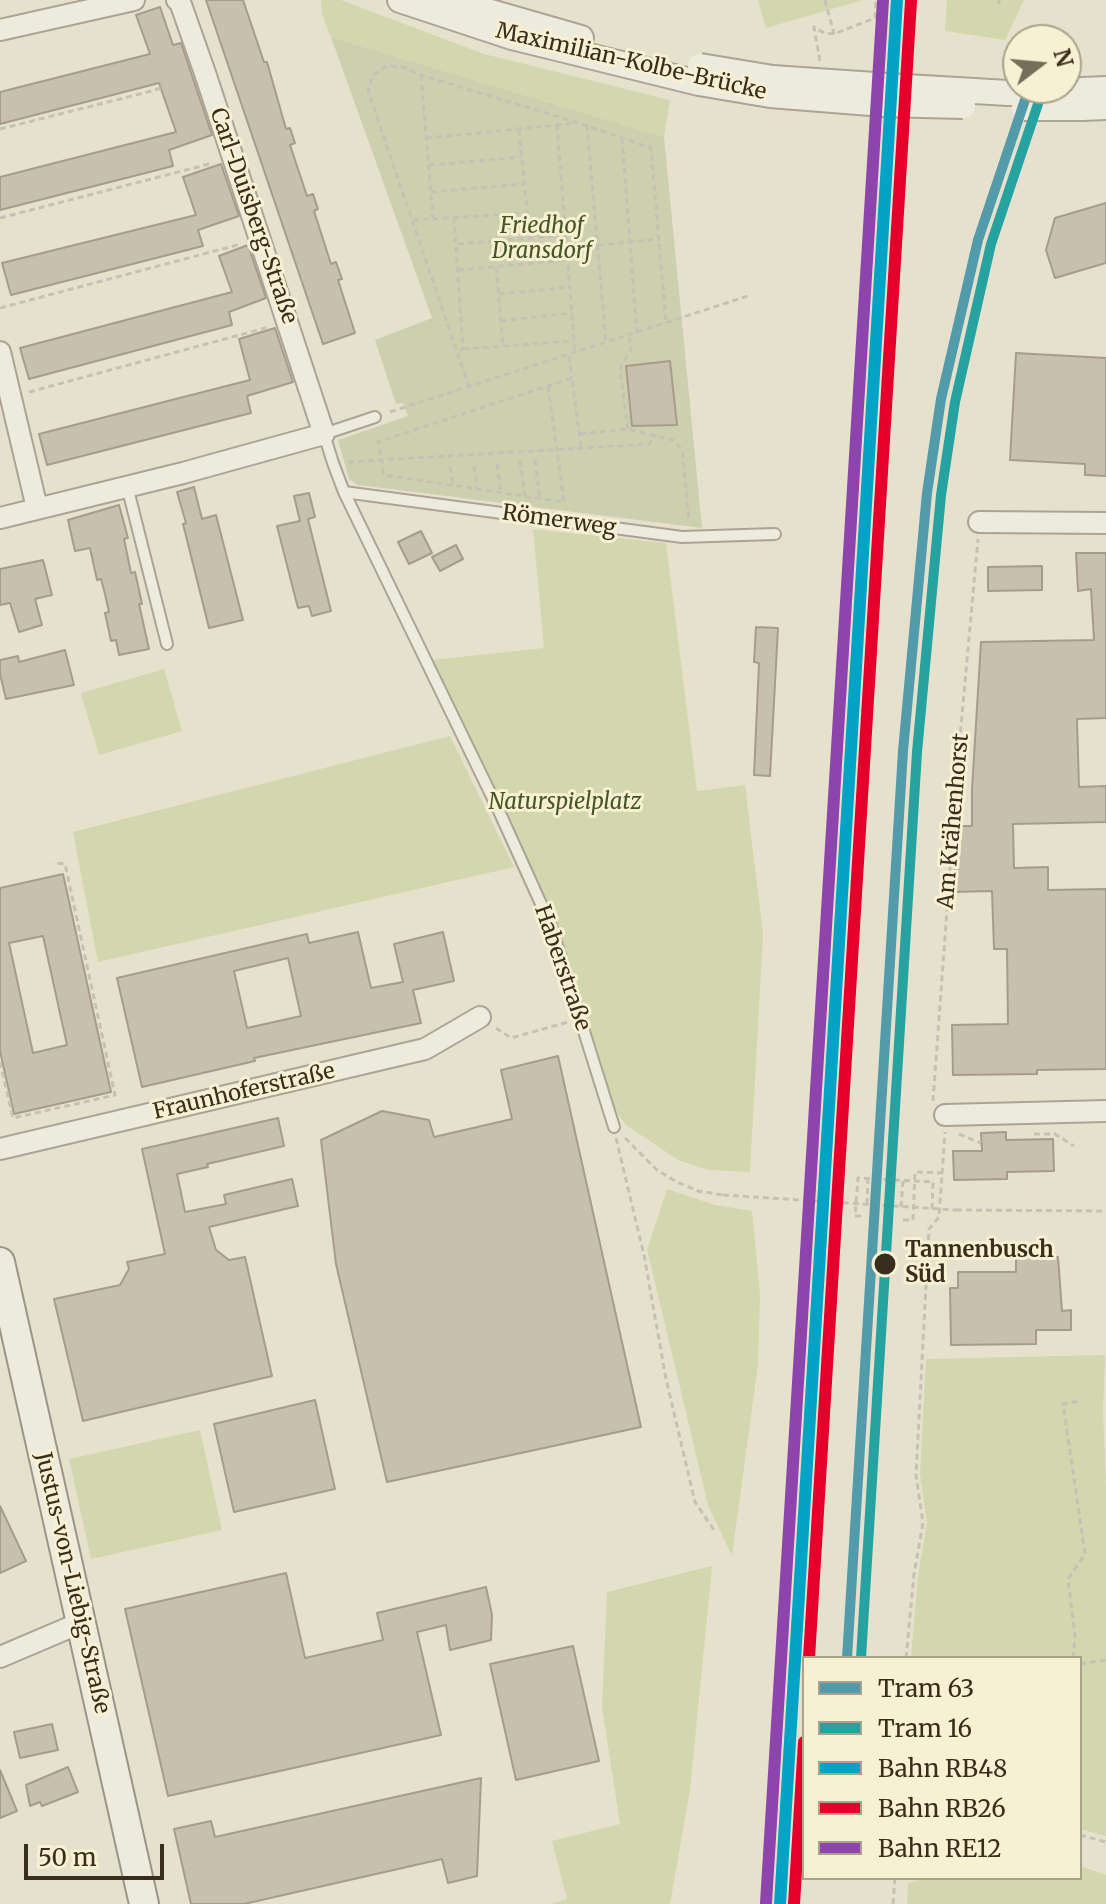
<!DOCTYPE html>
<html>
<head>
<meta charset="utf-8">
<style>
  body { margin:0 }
  #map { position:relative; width:1106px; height:1904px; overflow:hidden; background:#e6e1cc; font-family:Merriweather,serif }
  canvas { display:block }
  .legend { position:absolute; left:802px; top:1656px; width:280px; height:224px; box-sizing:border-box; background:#f7f0d2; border:2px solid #aba28a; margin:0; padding:10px 14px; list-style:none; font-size:24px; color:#392e1d }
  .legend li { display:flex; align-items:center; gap:16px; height:40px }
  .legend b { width:40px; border:2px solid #aba28a }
  .north { position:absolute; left:1002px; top:24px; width:80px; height:80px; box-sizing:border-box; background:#f7f0d2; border:2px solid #aba28a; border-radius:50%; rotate:74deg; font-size:22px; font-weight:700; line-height:32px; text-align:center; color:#392e1d }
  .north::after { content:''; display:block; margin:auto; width:28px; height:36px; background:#766d5a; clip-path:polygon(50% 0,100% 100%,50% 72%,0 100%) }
  .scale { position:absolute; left:24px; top:1844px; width:140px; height:36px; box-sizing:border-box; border:4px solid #392e1d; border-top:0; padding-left:10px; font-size:24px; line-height:28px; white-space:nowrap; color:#392e1d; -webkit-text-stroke:6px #f7f0d2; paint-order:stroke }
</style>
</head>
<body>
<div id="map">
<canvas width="1106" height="1904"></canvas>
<ul class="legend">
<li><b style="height:10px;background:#529bab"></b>Tram 63</li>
<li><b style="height:10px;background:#26a2a0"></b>Tram 16</li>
<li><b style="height:10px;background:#03a3c5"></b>Bahn RB48</li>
<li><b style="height:10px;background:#e4002b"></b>Bahn RB26</li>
<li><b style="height:10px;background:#8e44ad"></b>Bahn RE12</li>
</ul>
<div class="north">N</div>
<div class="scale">50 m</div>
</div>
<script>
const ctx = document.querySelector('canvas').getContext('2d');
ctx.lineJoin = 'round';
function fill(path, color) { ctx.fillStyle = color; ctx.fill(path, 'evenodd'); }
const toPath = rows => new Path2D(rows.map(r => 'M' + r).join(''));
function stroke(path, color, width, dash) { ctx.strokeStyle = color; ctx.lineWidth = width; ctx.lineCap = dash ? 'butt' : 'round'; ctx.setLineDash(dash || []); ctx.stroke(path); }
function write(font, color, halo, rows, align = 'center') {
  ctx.font = font + ' Merriweather,serif'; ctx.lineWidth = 6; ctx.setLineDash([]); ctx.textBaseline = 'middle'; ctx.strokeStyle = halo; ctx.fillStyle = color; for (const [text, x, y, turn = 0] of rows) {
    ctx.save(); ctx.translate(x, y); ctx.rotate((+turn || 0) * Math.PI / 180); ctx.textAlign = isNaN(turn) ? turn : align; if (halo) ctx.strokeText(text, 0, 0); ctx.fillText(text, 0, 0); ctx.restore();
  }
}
fill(toPath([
  [321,0,341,0,484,54,670,100,664,137,331,37,322,14],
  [758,0,863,0,766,28],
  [947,0,1024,0,1005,40,945,31],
  [533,529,666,543,697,791,745,785,763,934,750,1172,708,1170,678,1160,626,1125,615,1110,558,926,432,660,544,648],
  [164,669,182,731,99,755,81,693],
  [450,736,514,867,98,962,73,832],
  [667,1189,715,1205,752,1211,760,1295,758,1364,732,1556,708,1505,647,1249],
  [1105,1355,1103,1411,1106,1486,1106,1836,1080,1829,1080,1658,911,1658,918,1576,927,1523,920,1474,926,1359],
  [200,1430,222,1530,91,1559,69,1459],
  [712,1566,690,1790,670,1904,552,1904,567,1899,552,1841,620,1824,602,1707,607,1592],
  [1080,1866,1106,1875,1106,1904,907,1904,908,1884,923,1878,1080,1878]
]), '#d2d7ae');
fill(toPath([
  [331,37,664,137,702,528,358,485,349,479,338,440,408,416,403,403,396,404,375,340,432,318],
  [670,362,677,425,632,426,626,366]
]), '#cdd0ae');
const building = toPath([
  [206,0,243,0,264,62,267,62,286,129,290,128,295,143,290,145,307,196,313,194,318,209,314,211,331,264,336,262,342,279,338,280,355,333,323,344,206,0],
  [160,7,173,45,181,43,212,135,169,150,173,166,0,210,0,177,176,132,159,83,0,124,0,92,150,54,136,15,160,7],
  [221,164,239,216,198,230,203,246,11,295,2,263,196,215,183,177,221,164],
  [1106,203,1106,263,1055,278,1046,250,1055,218,1106,203],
  [248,245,266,298,229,312,232,325,29,379,20,348,232,292,219,256,248,245],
  [275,328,293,382,247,396,251,413,47,465,39,434,250,380,239,339,275,328],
  [1016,353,1106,358,1106,476,1085,475,1085,464,1010,460,1016,353],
  [670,361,677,425,632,426,626,366,670,361],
  [194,487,202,519,216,515,243,620,209,628,183,524,186,523,177,492,194,487],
  [309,493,315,517,308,519,331,611,312,616,309,606,298,608,277,526,300,521,294,496,309,493],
  [119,505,128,538,124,539,131,573,135,572,142,604,139,604,149,649,119,655,116,640,111,641,105,613,109,612,105,594,101,579,97,580,90,548,75,551,68,520,119,505],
  [421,531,432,553,409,564,398,542,421,531],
  [456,545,463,559,440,571,432,557,456,545],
  [1076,553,1106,553,1106,718,1077,719,1079,787,1106,786,1106,822,1013,824,1014,868,1048,867,1048,890,1106,889,1106,1069,1037,1070,1037,1074,953,1075,952,1025,1008,1024,1007,949,994,949,992,891,953,892,958,826,972,826,972,789,981,642,1094,640,1091,589,1078,591,1076,553],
  [43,560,52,595,35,599,42,625,19,632,10,603,0,605,0,569,43,560],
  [1042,566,1042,590,988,591,988,567,1042,566],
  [756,627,778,628,770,776,754,775,759,663,754,662,756,627],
  [65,650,74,685,6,699,0,674,0,660,18,656,19,662,65,650],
  [63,874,111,1092,14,1114,0,1051,0,888,63,874],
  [43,936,67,1045,33,1053,9,943,43,936],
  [358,932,371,988,403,982,394,944,443,932,454,981,413,990,421,1023,254,1058,255,1061,142,1087,117,978,307,934,309,943,358,932],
  [288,958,301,1016,247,1028,234,971,288,958],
  [558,1056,641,1427,387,1482,336,1264,321,1140,382,1111,429,1120,434,1137,512,1119,501,1070,558,1056],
  [278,1118,284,1146,207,1164,208,1167,177,1174,185,1212,226,1204,224,1195,292,1179,298,1206,209,1227,216,1250,229,1260,245,1257,272,1376,83,1421,54,1299,120,1285,129,1269,127,1262,165,1254,142,1149,278,1118],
  [1006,1132,1006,1140,1053,1139,1054,1171,1007,1172,1007,1179,954,1180,953,1151,982,1151,981,1133,1006,1132],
  [1016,1257,1058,1257,1062,1311,1071,1310,1071,1330,1036,1330,1036,1344,951,1345,950,1288,958,1288,958,1272,1016,1272,1016,1257],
  [315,1400,335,1489,234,1512,214,1424,315,1400],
  [0,1506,26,1561,0,1573,0,1506],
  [286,1573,305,1658,383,1640,377,1613,486,1587,492,1615,491,1640,450,1650,446,1625,417,1632,441,1735,168,1796,125,1609,286,1573],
  [573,1646,599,1761,516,1780,490,1664,573,1646],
  [52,1724,58,1750,20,1758,14,1732,52,1724],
  [68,1767,78,1792,42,1806,40,1802,30,1806,26,1785,68,1767],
  [0,1770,17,1811,0,1818,0,1770],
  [481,1778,477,1876,448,1883,442,1859,244,1904,191,1904,174,1829,211,1821,215,1837,481,1778]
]);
fill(building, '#c9bfad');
stroke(building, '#a69c8b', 2);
const service = toPath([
  [375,417,324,434,333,463,344,492,499,811,551,926,614,1127],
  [127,486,167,644],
  [344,492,682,537,775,534]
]);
const minor = toPath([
  [0,30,134,0],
  [0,352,37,508],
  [0,518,183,473,324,434,205,73,180,2,177,0],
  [979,522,1106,523],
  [945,1115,1106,1111],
  [0,1149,425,1049,480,1017],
  [0,1657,80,1623]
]);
const tertiary = toPath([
  [400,0,512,37,699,83],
  [449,0,581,38],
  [1083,90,1106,89],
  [1082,108,1106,107]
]);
const secondary = toPath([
  [0,1262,144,1904]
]);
stroke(service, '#aba495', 14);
stroke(minor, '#aba495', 24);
stroke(tertiary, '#aba495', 28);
stroke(secondary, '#9a9586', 32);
stroke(toPath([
  [825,0,834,34],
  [999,4,999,0],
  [820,61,814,27,824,33,834,34,875,18,876,0],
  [421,75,433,218],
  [557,125,575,354],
  [587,125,606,344],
  [0,129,148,92,186,80],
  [519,130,530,238],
  [426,138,577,123],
  [622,138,637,334],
  [429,165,521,157],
  [431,192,523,184],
  [454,217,463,349,457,351],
  [0,218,213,163],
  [413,220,527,213],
  [458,244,566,235],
  [568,248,659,239],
  [496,267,503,346],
  [458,270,568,260],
  [499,294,570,287],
  [0,308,241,244],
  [501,321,572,313],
  [463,349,574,341],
  [569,356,572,378],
  [548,386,564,502,384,475,378,442,572,378,581,448],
  [469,387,368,91,373,75,387,66,403,67,421,75,579,123,651,148,666,324],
  [29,392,269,327],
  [390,412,751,295],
  [628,429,620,369,631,349,629,337],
  [580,434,628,429,673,440,682,450,689,522],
  [535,460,540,499],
  [520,461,525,496],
  [348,462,649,444,656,435],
  [497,464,501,493],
  [474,466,477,489],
  [450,467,453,486],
  [496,1028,511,1038,568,1022],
  [0,1062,13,1118,115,1095,65,864,53,863],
  [933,1101,958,759,978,539],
  [959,1134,981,1143],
  [1034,1134,1055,1134,1074,1146],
  [616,1138,644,1255,666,1379,695,1502,714,1530],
  [625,1138,657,1170,677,1182,698,1191,723,1195],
  [867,1204,868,1179],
  [901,1207,903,1181],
  [956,1210,1106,1211],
  [861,1216,855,1216,858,1178,933,1182,932,1209],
  [903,1220,913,1220,915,1172,944,1173],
  [906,1658,914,1574,923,1523,916,1475,929,1229,939,1217,945,1132],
  [1073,1658,1075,1636,1068,1579,1085,1554,1063,1404,1081,1401],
  [1080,1664,1106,1660],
  [1080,1835,1106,1842],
  [893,1904,895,1878]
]), '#c5c2b5', 3, [6, 4]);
stroke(service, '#edeade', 10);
stroke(minor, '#edeade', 20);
stroke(tertiary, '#edeade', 24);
stroke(secondary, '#edeade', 28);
const tertiaryBridge = toPath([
  [700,66,773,78,889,86,1008,93,1083,90],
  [699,83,770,95,883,104,963,106],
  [1024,108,1082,108]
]);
stroke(tertiaryBridge, '#aba495', 28, []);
stroke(toPath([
  [723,1195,956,1210]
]), '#c5c2b5', 3, [6, 4]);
stroke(tertiaryBridge, '#edeade', 24);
stroke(toPath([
  [780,1904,897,0]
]), '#03a3c5', 12);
stroke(toPath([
  [809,1658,911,1],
  [794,1904,804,1742]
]), '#e4002b', 12);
stroke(toPath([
  [766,1903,883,0]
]), '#8e44ad', 12);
stroke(toPath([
  [847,1658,903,751,927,493,941,399,978,240,1029,88]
]), '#529bab', 10);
stroke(toPath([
  [861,1658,917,752,941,495,955,402,991,244,1042,92]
]), '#26a2a0', 10);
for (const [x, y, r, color] of [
  [885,1264,12,"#392e1d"]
]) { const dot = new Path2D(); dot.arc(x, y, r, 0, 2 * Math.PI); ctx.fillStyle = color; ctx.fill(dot); stroke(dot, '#f7f0d2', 3); }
write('22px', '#392e1d', '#f7f0d2', [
  ["Maximilian-Kolbe-Brücke",631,62,13],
  ["Carl-Duisberg-Straße",253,216,71],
  ["Römerweg",559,521,8],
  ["Am Krähenhorst",954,821,-85],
  ["Haberstraße",562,968,71],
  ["Fraunhoferstraße",244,1092,-13],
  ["Justus-von-Liebig-Straße",72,1583,77]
]);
write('italic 22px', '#445623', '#f7f0d2', [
  ["Friedhof",542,227],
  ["Dransdorf",542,252],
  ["Naturspielplatz",565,803]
]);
write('bold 22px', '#392e1d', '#f7f0d2', [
  ["Tannenbusch",905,1251],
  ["Süd",905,1276]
], 'left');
</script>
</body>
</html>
